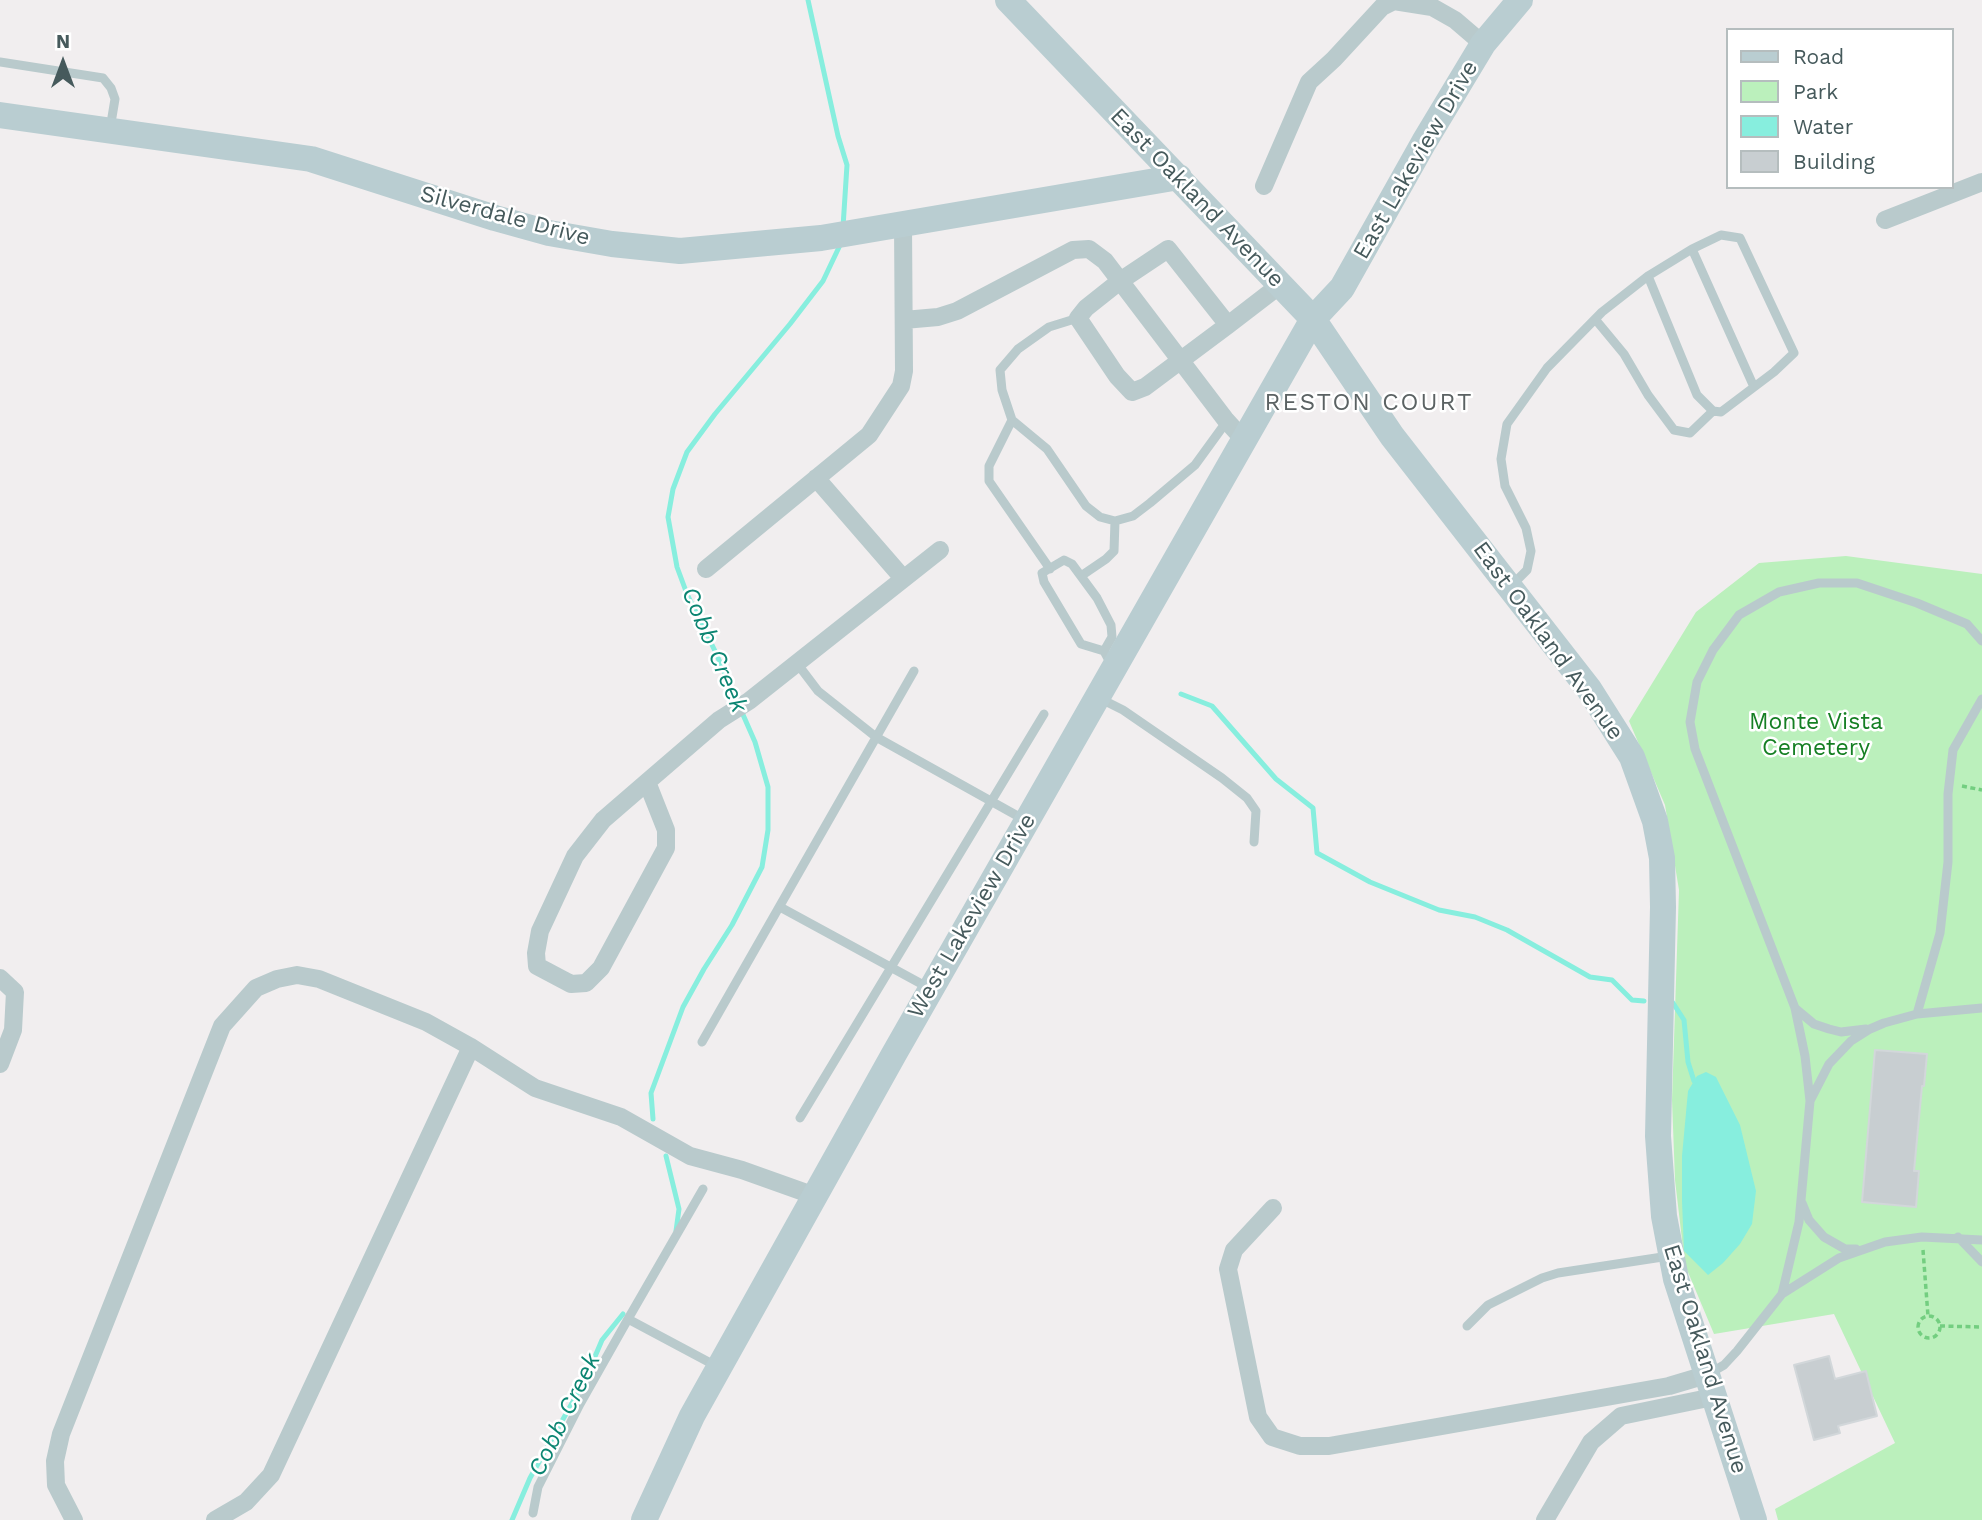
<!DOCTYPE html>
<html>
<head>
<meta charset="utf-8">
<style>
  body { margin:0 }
  #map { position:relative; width:1982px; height:1520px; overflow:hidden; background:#f1eeef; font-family:"Work Sans",sans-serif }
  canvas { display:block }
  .legend { position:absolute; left:1726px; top:28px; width:228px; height:161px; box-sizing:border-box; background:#fff; border:2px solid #b5bdbe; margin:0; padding:9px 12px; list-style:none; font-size:21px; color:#465a5c }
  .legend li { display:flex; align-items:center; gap:14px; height:35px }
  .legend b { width:35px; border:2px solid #b5bdbe }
  .north { position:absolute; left:28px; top:28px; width:70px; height:70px; -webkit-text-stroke:5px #fff; paint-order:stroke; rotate:0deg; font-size:19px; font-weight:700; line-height:28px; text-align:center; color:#465a5c }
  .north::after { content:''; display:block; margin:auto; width:24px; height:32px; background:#465a5c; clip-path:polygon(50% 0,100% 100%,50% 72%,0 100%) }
</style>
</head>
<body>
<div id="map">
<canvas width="1982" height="1520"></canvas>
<ul class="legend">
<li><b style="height:9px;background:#b9cdd1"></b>Road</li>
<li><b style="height:19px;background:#bbf0bc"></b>Park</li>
<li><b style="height:19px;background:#87eede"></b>Water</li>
<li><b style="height:19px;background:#c8ced1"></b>Building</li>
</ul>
<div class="north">N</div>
</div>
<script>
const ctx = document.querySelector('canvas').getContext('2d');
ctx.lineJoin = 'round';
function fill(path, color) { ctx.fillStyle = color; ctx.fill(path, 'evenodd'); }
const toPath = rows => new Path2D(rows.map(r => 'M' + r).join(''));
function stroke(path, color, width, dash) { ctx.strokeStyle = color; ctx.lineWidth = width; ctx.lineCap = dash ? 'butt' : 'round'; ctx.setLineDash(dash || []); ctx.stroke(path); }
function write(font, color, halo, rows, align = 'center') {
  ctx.font = font + ' "Work Sans",sans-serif'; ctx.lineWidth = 5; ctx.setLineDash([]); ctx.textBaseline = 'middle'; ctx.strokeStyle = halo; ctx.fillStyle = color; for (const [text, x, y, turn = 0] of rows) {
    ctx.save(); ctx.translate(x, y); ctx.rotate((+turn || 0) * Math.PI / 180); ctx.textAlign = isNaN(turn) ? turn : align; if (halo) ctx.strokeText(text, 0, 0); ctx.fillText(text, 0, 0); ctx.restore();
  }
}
fill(toPath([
  [1846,556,1982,574,1982,1520,1778,1520,1775,1509,1895,1443,1834,1314,1714,1334,1685,1265,1675,1180,1672,1100,1679,890,1665,805,1629,721,1696,612,1759,563]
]), '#bbf0bc');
fill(toPath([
  [1706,1072,1716,1077,1740,1125,1756,1191,1752,1224,1740,1244,1723,1263,1708,1275,1684,1251,1682,1201,1682,1156,1688,1091,1697,1076]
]), '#87eede');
stroke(toPath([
  [808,0,838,136,847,165,843,227],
  [1181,694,1212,706,1276,779,1313,808,1317,853,1370,882,1439,910,1475,917,1507,930,1590,977,1612,980,1632,1000,1644,1001],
  [1673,1003,1684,1020,1688,1062,1694,1081],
  [653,1119,651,1093,683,1007,704,969,732,925,762,867,768,830,768,787,755,742,715,651,687,594,677,567,668,517,673,489,687,452,715,414,790,324,823,281,841,243],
  [666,1156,679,1209,676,1231],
  [512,1520,530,1478,585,1380,602,1340,623,1314]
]), '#87eede', 5);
const building = toPath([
  [1875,1050,1927,1054,1924,1086,1922,1086,1914,1171,1919,1171,1916,1207,1862,1202,1875,1050],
  [1829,1356,1835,1379,1866,1371,1877,1416,1838,1426,1840,1433,1814,1440,1794,1365,1829,1356]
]);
fill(building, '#c8ced1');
stroke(building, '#d2d7da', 2);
stroke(toPath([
  [1962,786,1982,790],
  [1923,1250,1928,1316],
  '1918 1327a11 11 0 1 1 22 0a11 11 0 1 1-22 0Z',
  [1940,1326,1982,1327]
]), '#73ce80', 3.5, [5, 3.5]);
stroke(toPath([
  [0,62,103,78,111,88,115,99,110,129],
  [1692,249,1754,387],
  [1078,318,1049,327,1018,349,1000,370,1002,390,1012,420,1047,449,1086,506,1100,517,1115,521,1133,516,1150,503,1195,465,1227,421],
  [1595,319,1624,354,1648,395,1674,430,1690,433,1713,411],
  [1012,420,989,466,989,481,1050,569],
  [1081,576,1106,559,1114,551,1115,521],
  [1512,585,1527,570,1531,551,1526,528,1505,486,1501,459,1507,424,1547,368,1602,312,1648,276,1692,249,1721,235,1740,238,1794,353,1774,372,1721,412,1713,411,1697,395,1648,276],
  [1104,651,1081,644,1044,582,1042,573,1064,560,1072,564,1097,598,1111,625,1112,637,1104,651,1111,664],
  [796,662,818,691,876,737,1023,819],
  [1099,698,1123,710,1222,778,1247,798,1256,811,1254,842],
  [780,907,929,988],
  [1796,1009,1814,1024,1829,1029,1841,1032,1866,1029],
  [1917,1014,1940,933,1948,862,1948,794,1953,750,1982,699],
  [702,1042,914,671],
  [1810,1101,1805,1056,1795,1008,1695,749,1690,722,1697,682,1713,650,1739,615,1779,592,1819,583,1857,583,1917,603,1967,624,1982,641],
  [800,1118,1044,714],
  [1802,1203,1809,1220,1824,1237,1845,1249,1856,1249],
  [1958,1237,1982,1262],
  [1782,1294,1799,1222,1810,1101,1829,1064,1851,1041,1870,1029,1884,1023,1917,1014,1982,1008],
  [628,1319,703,1189],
  [1467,1326,1488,1305,1542,1278,1558,1273,1669,1256],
  [1710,1373,1724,1365,1737,1351,1782,1294,1839,1258,1885,1242,1922,1237,1982,1240],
  [533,1513,538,1487,580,1404,628,1319,718,1367]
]), '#b9cacc', 9);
stroke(toPath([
  [1264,186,1309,82,1334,59,1382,7,1394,1,1432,7,1455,20,1483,44],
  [1885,220,1982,182],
  [904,320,938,317,957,311,1073,250,1089,249,1105,261,1225,419,1244,440],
  [1228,325,1168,249,1120,281,1086,308,1078,318,1117,376,1132,392,1145,387,1228,325,1280,285],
  [816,478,902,577],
  [706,569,869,435,901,386,904,371,903,225],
  [647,782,666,830,666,848,601,968,586,983,571,984,537,966,536,953,540,931,575,856,603,820,647,782,719,720,749,701,940,550],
  [0,978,15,992,13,1030,0,1064],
  [1273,1208,1234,1250,1228,1269,1258,1417,1272,1437,1300,1446,1329,1446,1669,1386,1706,1375],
  [74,1520,56,1485,55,1461,61,1434,222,1026,256,988,277,979,297,975,319,979,426,1022,471,1047,535,1088,621,1117,690,1156,742,1170,815,1196],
  [215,1520,246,1502,271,1475,471,1047],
  [1545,1520,1591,1442,1621,1416,1713,1397]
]), '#b9cacc', 18);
stroke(toPath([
  [1008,0,1313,319,1392,436,1589,689,1632,757,1655,821,1662,858,1663,907,1658,1136,1664,1216,1676,1279,1754,1520],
  [0,115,311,159,495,218,549,233,612,244,680,251,821,238,1179,177],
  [644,1520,692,1416,894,1054,1313,319,1342,288,1424,142,1483,44,1520,0]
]), '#b9cdd1', 26);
write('23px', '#465a5c', '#fff', [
  ["East Lakeview Drive",1416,160,-60],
  ["East Oakland Avenue",1197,198,46],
  ["Silverdale Drive",505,216,15],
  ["East Oakland Avenue",1548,641,54],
  ["West Lakeview Drive",972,916,-60],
  ["East Oakland Avenue",1705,1359,73]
]);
write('23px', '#157f23', '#fff', [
  ["Monte Vista",1816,722],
  ["Cemetery",1816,748]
]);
ctx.letterSpacing = '2px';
write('24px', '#5b6263', '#fff', [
  ["RESTON COURT",1369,403]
]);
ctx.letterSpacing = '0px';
write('italic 24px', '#0b8572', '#fff', [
  ["Cobb Creek",714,650,67],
  ["Cobb Creek",565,1415,-64]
]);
</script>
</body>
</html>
